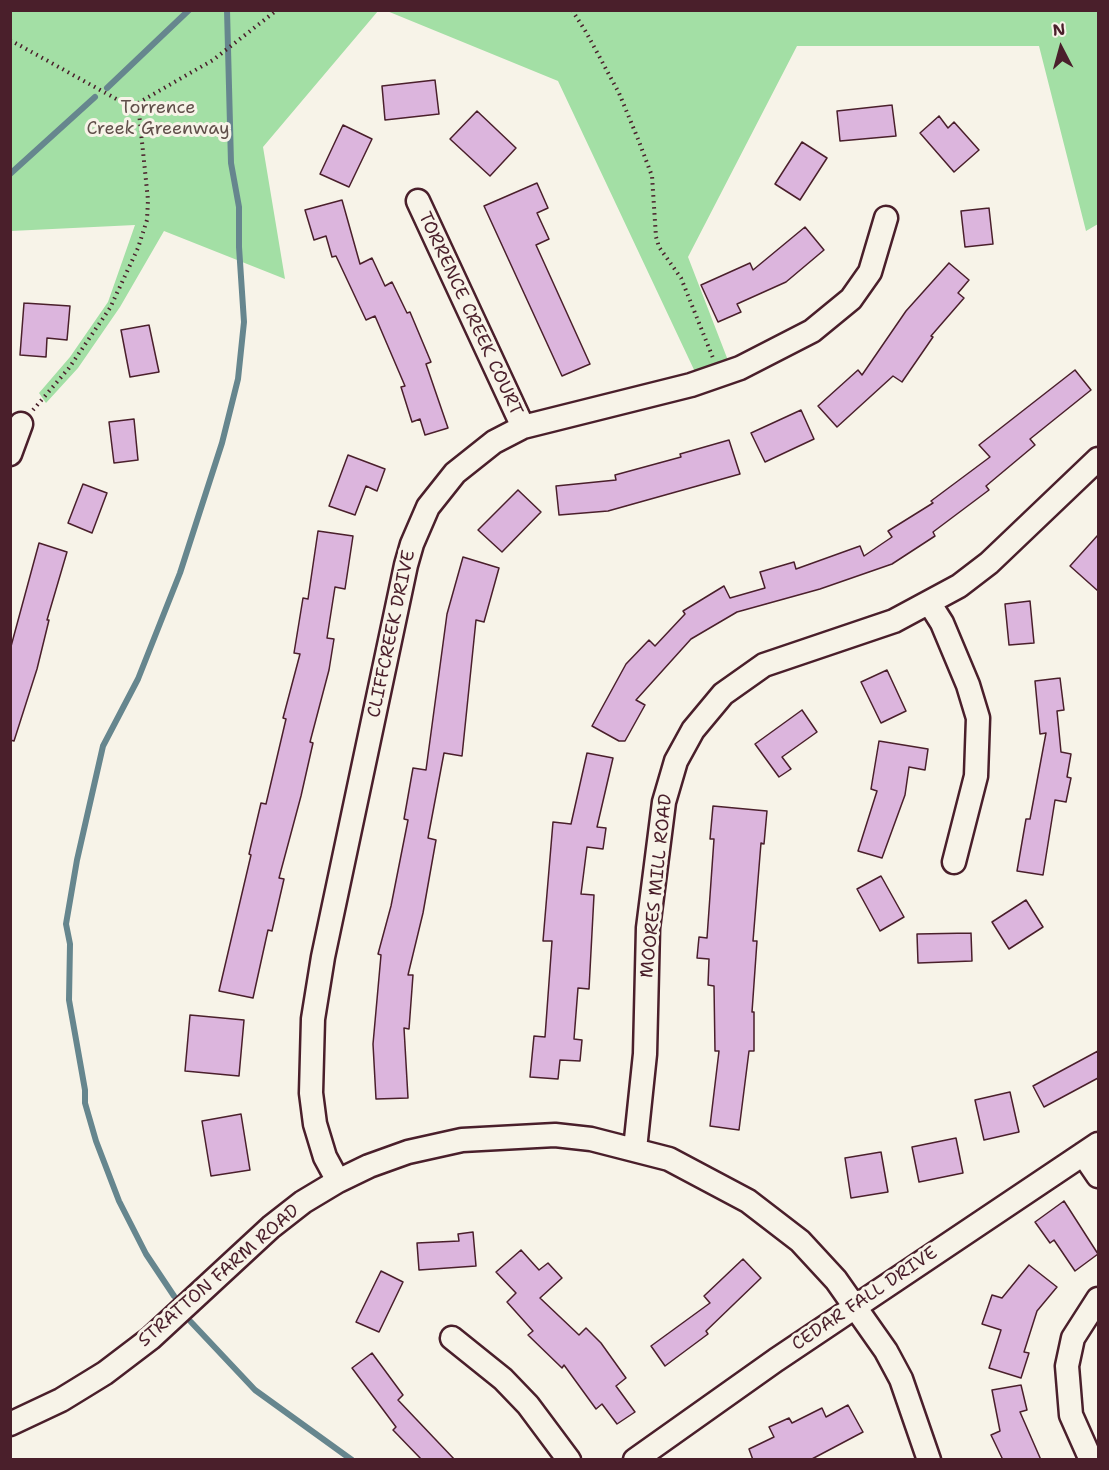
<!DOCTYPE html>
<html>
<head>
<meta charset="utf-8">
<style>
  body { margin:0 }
  #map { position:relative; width:1109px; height:1470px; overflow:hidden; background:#f7f3e8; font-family:"Shantell Sans",sans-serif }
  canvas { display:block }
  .frame { position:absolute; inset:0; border:12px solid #4a1f2b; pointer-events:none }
  .north { position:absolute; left:1031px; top:18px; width:60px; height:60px; -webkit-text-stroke:4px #f7f3e8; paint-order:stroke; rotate:354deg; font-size:16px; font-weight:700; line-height:24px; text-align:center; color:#4a1f2b }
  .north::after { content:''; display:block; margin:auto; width:21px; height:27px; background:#4a1f2b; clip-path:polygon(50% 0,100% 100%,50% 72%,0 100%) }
</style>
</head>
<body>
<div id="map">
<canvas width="1109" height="1470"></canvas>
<div class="frame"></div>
<div class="north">N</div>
</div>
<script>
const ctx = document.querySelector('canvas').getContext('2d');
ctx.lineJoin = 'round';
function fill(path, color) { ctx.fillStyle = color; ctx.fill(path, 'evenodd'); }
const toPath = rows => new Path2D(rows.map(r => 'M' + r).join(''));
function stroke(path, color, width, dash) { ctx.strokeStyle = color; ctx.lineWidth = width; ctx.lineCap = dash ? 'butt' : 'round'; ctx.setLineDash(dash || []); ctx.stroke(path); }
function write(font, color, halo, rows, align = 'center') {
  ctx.font = font + ' "Shantell Sans",sans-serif'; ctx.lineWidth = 6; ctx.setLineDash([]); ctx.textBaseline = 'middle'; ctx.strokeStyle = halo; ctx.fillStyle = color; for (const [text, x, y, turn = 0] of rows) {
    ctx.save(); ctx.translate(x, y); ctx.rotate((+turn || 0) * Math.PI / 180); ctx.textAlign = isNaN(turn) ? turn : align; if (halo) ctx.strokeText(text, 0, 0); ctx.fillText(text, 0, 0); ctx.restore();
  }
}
fill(toPath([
  [11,10,378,11,263,147,285,279,164,231,120,307,78,368,46,403,39,393,70,357,108,302,135,225,11,231],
  [387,11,1098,11,1098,224,1086,231,1039,46,797,46,688,257,729,363,696,374,558,81]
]), '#a3dfa5');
stroke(toPath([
  [107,88,189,10],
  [10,174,95,97],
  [174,1296,146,1254,119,1201,96,1141,85,1103,85,1090,69,1000,70,944,66,924,77,860,103,746,138,679,180,573,222,443,238,379,244,322,239,247,239,207,231,163,227,10],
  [191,1322,255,1390,352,1460]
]), '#66868e', 6);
const building = toPath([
  [435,80,439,114,385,120,382,86,435,80],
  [892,105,896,136,840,141,837,111,892,105],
  [477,111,516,148,490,176,450,139,477,111],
  [939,116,948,128,954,122,979,150,954,172,920,133,939,116],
  [343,125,372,139,349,187,320,174,343,125],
  [802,142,827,158,800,200,775,184,802,142],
  [537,183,548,208,537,213,549,239,536,245,590,364,562,376,484,206,537,183],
  [342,200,360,264,372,258,385,286,392,282,407,313,410,312,431,362,426,364,448,428,425,435,420,419,412,422,401,387,405,386,375,316,366,320,336,256,332,257,326,236,314,240,305,210,342,200],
  [989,208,993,244,965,247,961,211,989,208],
  [805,227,824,250,786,282,737,304,741,312,718,322,701,285,750,263,753,270,805,227],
  [949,263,969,280,958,293,964,298,931,336,933,337,902,382,893,376,837,427,818,406,858,370,862,375,906,311,949,263],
  [24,303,70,306,67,340,47,338,46,357,20,355,24,303],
  [149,325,159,372,130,377,121,330,149,325],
  [1075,370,1091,390,1030,439,1035,445,986,486,989,490,933,532,935,536,892,564,820,589,737,612,691,639,636,700,645,705,625,741,619,741,592,726,626,664,649,640,655,646,685,614,683,611,724,586,730,598,765,588,760,572,794,562,796,569,860,546,864,556,892,537,888,531,933,503,931,501,990,457,979,445,1075,370],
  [801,410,814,439,765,462,751,433,801,410],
  [134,419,138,460,114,463,109,422,134,419],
  [729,440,740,474,608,511,559,515,556,486,616,480,615,475,681,457,680,454,729,440],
  [348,455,385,469,377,491,366,486,355,515,329,506,348,455],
  [83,484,107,493,92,533,68,523,83,484],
  [518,490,541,512,502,552,478,530,518,490],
  [318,531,353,536,345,589,335,587,327,638,334,639,329,670,310,742,313,743,301,796,279,878,284,879,272,931,268,930,253,998,219,991,251,855,249,854,261,803,266,804,286,719,283,718,300,654,294,653,303,598,308,599,318,531],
  [1098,535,1098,591,1070,566,1098,535],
  [39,543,67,552,47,620,49,620,37,669,14,741,10,740,10,650,39,543],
  [463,557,499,568,484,622,476,620,462,756,444,753,428,838,436,840,423,913,408,975,413,975,409,1029,404,1028,408,1098,376,1099,373,1044,381,955,378,954,391,906,408,820,404,819,413,768,426,770,447,614,463,557],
  [1030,601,1034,643,1009,645,1005,604,1030,601],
  [887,670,906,711,881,723,861,682,887,670],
  [1060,678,1064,710,1057,711,1061,752,1071,754,1067,777,1071,778,1066,802,1055,800,1043,875,1017,871,1026,819,1030,819,1046,733,1040,734,1035,681,1060,678],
  [802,710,817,732,782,757,791,769,779,777,755,744,802,710],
  [879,741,928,749,925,770,909,767,905,795,882,858,858,851,877,791,871,789,879,741],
  [587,753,613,758,597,827,606,828,603,849,587,847,581,894,594,895,589,989,578,988,574,1039,582,1040,580,1061,560,1060,558,1079,530,1077,534,1036,545,1037,552,941,543,941,553,822,571,824,587,753],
  [713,806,767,811,764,844,761,843,753,941,757,941,752,1012,754,1012,754,1051,749,1051,739,1130,710,1126,719,1051,715,1051,714,986,708,985,709,959,697,958,699,937,707,938,714,839,710,839,713,806],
  [881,876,904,917,880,931,857,889,881,876],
  [1026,900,1043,927,1009,949,992,922,1026,900],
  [971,933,972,961,918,963,917,934,971,933],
  [190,1015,244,1020,239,1076,185,1071,190,1015],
  [1098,1051,1098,1078,1044,1107,1033,1086,1098,1051],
  [1010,1092,1019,1132,984,1140,975,1100,1010,1092],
  [241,1114,250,1170,211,1176,202,1121,241,1114],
  [956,1138,963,1173,919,1182,912,1147,956,1138],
  [881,1152,888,1192,851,1198,845,1158,881,1152],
  [1064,1201,1098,1254,1075,1271,1054,1240,1050,1243,1035,1222,1064,1201],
  [473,1232,476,1266,419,1270,417,1243,459,1241,458,1234,473,1232],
  [521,1250,539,1270,548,1263,562,1278,540,1298,579,1335,586,1328,601,1343,626,1378,616,1386,635,1412,617,1424,602,1404,596,1409,564,1365,562,1368,528,1335,533,1331,507,1302,516,1293,496,1272,521,1250],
  [743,1259,761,1278,706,1331,708,1334,665,1366,651,1346,710,1303,704,1296,743,1259],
  [1029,1265,1057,1287,1037,1311,1024,1352,1029,1353,1021,1378,989,1368,1001,1330,982,1324,992,1295,1002,1298,1029,1265],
  [381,1271,403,1282,379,1332,356,1322,381,1271],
  [372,1353,403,1395,398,1400,455,1460,422,1460,393,1430,396,1427,352,1368,372,1353],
  [1021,1385,1027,1410,1020,1412,1041,1460,1003,1460,991,1435,1000,1431,992,1390,1021,1385],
  [848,1405,863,1432,810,1460,753,1460,749,1449,774,1437,769,1427,789,1418,792,1423,822,1408,826,1417,848,1405]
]);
fill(building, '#dcb5dd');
stroke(building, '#4a1f2b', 1.5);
const street = toPath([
  [418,201,523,427],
  [10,454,21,424],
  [930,604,942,623,968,685,978,718,976,776,954,862],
  [635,1149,645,1054,648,928,664,802,676,761,693,730,723,694,764,665,894,621,959,586,989,563,1098,459],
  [1083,1154,1098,1176],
  [338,1181,325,1157,315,1124,311,1093,313,1019,323,957,406,565,412,544,428,507,455,473,494,442,523,427,691,385,740,368,812,331,851,299,870,272,886,218],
  [452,1338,503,1379,528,1405,569,1460],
  [10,1424,61,1400,105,1373,151,1338,271,1227,303,1202,338,1181,369,1166,408,1152,462,1140,555,1135,591,1139,669,1159,748,1201,800,1241,836,1280,886,1351,901,1379,929,1460],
  [635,1460,776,1360,1098,1144],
  [1091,1460,1071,1415,1067,1366,1073,1338,1098,1299]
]);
stroke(street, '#4a1f2b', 27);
stroke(toPath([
  [572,10,586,32,619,93,638,139,652,176,656,237,659,247,681,278,713,358],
  [10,40,120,101,138,103,213,60,277,10],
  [33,410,69,368,110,308,138,248,147,220,148,200,138,103]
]), '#4a1f2b', 4, [1.5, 4.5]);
stroke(street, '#f7f3e8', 22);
write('18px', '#604f4a', '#f7f3e8', [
  ["Torrence",158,108],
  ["Creek Greenway",158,129]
]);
write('18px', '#4a1f2b', '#f7f3e8', [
  ["TORRENCE CREEK COURT",470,314,65],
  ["CLIFFCREEK DRIVE",392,634,-78],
  ["MOORES MILL ROAD",657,886,-84],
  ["STRATTON FARM ROAD",219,1276,-41],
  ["CEDAR FALL DRIVE",865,1299,-34]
]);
</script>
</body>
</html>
